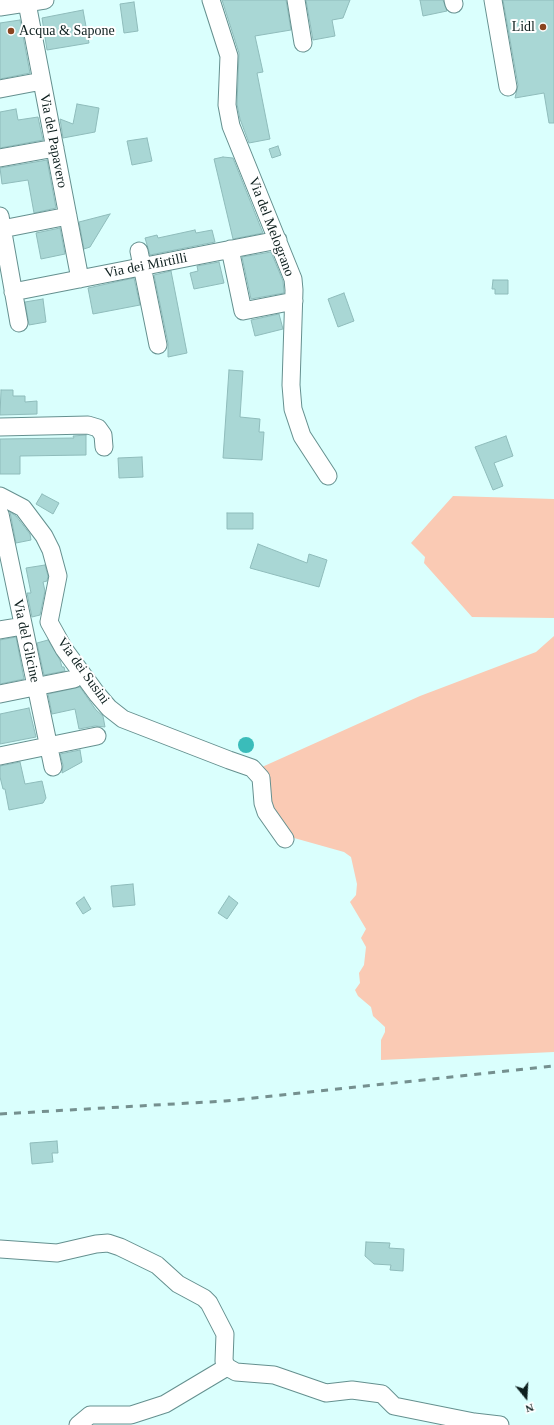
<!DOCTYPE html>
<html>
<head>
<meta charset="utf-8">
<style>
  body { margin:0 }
  #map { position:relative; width:554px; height:1425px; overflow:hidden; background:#dafffd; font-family:Georgia,serif }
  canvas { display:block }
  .north { position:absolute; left:506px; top:1377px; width:40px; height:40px; -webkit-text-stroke:3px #fff; paint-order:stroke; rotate:162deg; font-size:11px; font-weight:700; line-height:16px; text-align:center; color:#0d1f1e }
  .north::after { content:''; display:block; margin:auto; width:14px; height:18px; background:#0d1f1e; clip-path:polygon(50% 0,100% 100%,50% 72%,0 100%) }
</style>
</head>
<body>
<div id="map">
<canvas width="554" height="1425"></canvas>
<div class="north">N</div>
</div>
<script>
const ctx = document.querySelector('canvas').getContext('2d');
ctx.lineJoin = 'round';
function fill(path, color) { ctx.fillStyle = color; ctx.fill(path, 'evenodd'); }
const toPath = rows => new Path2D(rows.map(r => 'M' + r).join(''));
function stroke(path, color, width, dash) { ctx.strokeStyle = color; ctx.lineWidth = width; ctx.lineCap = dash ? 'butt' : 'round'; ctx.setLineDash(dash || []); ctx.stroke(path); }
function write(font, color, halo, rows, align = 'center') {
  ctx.font = font + ' Georgia,serif'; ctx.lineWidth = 4; ctx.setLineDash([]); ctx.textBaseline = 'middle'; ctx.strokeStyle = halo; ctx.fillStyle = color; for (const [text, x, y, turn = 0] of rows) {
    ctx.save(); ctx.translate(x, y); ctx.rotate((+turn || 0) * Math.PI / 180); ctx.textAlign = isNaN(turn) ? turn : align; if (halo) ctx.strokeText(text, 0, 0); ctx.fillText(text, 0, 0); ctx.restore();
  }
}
fill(toPath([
  [453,496,554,499,554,618,472,617,424,563,425,557,411,543],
  [554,636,554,1052,381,1060,381,1040,385,1032,385,1027,373,1016,371,1007,358,996,355,990,360,983,359,973,364,965,366,947,361,938,366,929,350,902,356,895,357,884,351,857,344,852,287,836,267,801,262,767,420,696,536,652]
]), '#facab4');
fill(toPath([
  '238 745a8 8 0 1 1 16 0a8 8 0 1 1-16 0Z'
]), '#3abcba');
const building = toPath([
  [222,0,286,0,291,30,255,36,263,72,257,73,270,139,249,143,240,119,237,104,239,53,222,0],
  [306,0,350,0,343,18,332,20,335,36,313,40,306,0],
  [420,0,443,0,447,11,423,16,420,0],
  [503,0,554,0,554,123,549,123,544,93,515,98,518,85,503,0],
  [134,2,138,31,124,33,120,4,134,2],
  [83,10,89,43,47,50,42,18,83,10],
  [20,20,30,73,0,79,0,23,20,20],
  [77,104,99,108,95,132,63,138,60,119,73,124,77,104],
  [16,109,18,120,38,117,43,140,0,148,0,112,16,109],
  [147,138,152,161,132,165,127,141,147,138],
  [278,146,281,155,272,158,269,149,278,146],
  [223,157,233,158,263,233,233,239,214,159,223,157],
  [47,160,56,208,34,213,28,180,2,184,0,168,47,160],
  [110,214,90,247,84,249,79,222,110,214],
  [60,228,65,254,41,259,36,233,60,228],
  [195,230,196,233,212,230,215,242,150,255,145,238,157,235,158,238,195,230],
  [271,252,283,281,284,293,251,299,242,257,271,252],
  [219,262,224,283,194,289,190,273,198,271,197,266,219,262],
  [171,271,187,353,168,357,168,343,154,275,171,271],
  [134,278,140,305,93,314,88,288,134,278],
  [493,280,508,280,508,294,495,294,495,289,492,289,493,280],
  [344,293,354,321,338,327,328,299,344,293],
  [43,299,46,322,29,325,25,302,43,299],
  [279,314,283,329,255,336,251,320,279,314],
  [229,370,243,371,240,417,260,419,259,432,264,432,262,460,223,458,229,370],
  [1,390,13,390,13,396,25,396,25,402,37,401,37,414,0,415,1,390],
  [86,435,86,455,20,456,20,474,0,474,0,439,74,438,73,436,86,435],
  [506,436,513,456,494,463,503,486,493,490,475,447,506,436],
  [142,457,143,477,119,478,118,458,142,457],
  [42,494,59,503,53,514,36,504,42,494],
  [10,512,16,516,30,534,31,540,16,543,10,512],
  [227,513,253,513,253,529,227,529,227,513],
  [258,544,307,563,309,554,327,560,319,587,250,568,258,544],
  [45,565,48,576,47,581,43,582,45,591,40,615,32,617,27,593,31,593,26,568,45,565],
  [16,637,24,679,0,684,0,640,16,637],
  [48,640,60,660,62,667,64,667,65,671,44,675,37,643,48,640],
  [80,687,96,710,103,716,105,727,95,726,79,729,75,709,52,714,48,694,80,687],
  [29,708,36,737,0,744,0,714,29,708],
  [80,750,82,762,62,773,63,765,60,754,80,750],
  [20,762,25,784,42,781,46,798,43,803,9,810,5,789,3,789,0,777,0,766,20,762],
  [133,884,135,905,113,907,111,886,133,884],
  [229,896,238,903,227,919,218,913,229,896],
  [84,897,91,909,83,914,76,903,84,897],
  [57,1141,58,1153,52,1153,53,1162,32,1164,30,1143,57,1141],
  [366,1242,390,1243,389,1248,404,1249,403,1271,390,1270,391,1265,374,1264,365,1256,366,1242]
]);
fill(building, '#a9d7d5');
stroke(building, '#8fbcbb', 1);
const minor = toPath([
  [211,0,229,56,227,105,231,126,293,279,294,290,291,385,293,409,302,436,328,476],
  [296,0,303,43],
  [453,0,454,4],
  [493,0,508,87],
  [27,3,80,279],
  [0,7,45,0],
  [0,89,42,81],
  [0,158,55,148],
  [0,216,19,323],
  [2,229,68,216],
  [230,249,243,311,294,301],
  [139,251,158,345],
  [13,292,278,240],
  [0,427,88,425,98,428,103,435,104,447],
  [0,496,23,508,44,536,51,550,58,576,49,622,64,649,97,694,109,708,123,719,229,760,252,768,261,778,263,803,266,812,285,839],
  [0,514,53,767],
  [0,630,23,626],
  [0,694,74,679],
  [0,756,97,736],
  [0,1249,57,1253,96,1244,108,1243,120,1247,157,1265,178,1284,204,1298,209,1303,225,1334,224,1361,227,1367,236,1372,274,1375,326,1393,352,1390,382,1394,394,1406,474,1422,500,1425],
  [78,1425,90,1415,131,1415,165,1404,227,1367]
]);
stroke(minor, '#65908f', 19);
stroke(minor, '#fff', 17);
stroke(toPath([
  [0,1114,225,1101,554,1066]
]), '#75908f', 3, [7, 7]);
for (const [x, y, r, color] of [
  [543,27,4,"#8a441f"],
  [11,31,4,"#8a441f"]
]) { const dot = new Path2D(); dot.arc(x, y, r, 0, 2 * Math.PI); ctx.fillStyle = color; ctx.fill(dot); stroke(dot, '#fff', 1.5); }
write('14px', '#0d1f1e', '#fff', [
  ["Lidl",535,27],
  ["Acqua & Sapone",19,31,"left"]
], 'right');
write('14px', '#0d1f1e', '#fff', [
  ["Via del Papavero",53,141,79],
  ["Via del Melograno",271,227,69],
  ["Via dei Mirtilli",146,266,-11],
  ["Via del Glicine",26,641,78],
  ["Via dei Susini",83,671,54]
]);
</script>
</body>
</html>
